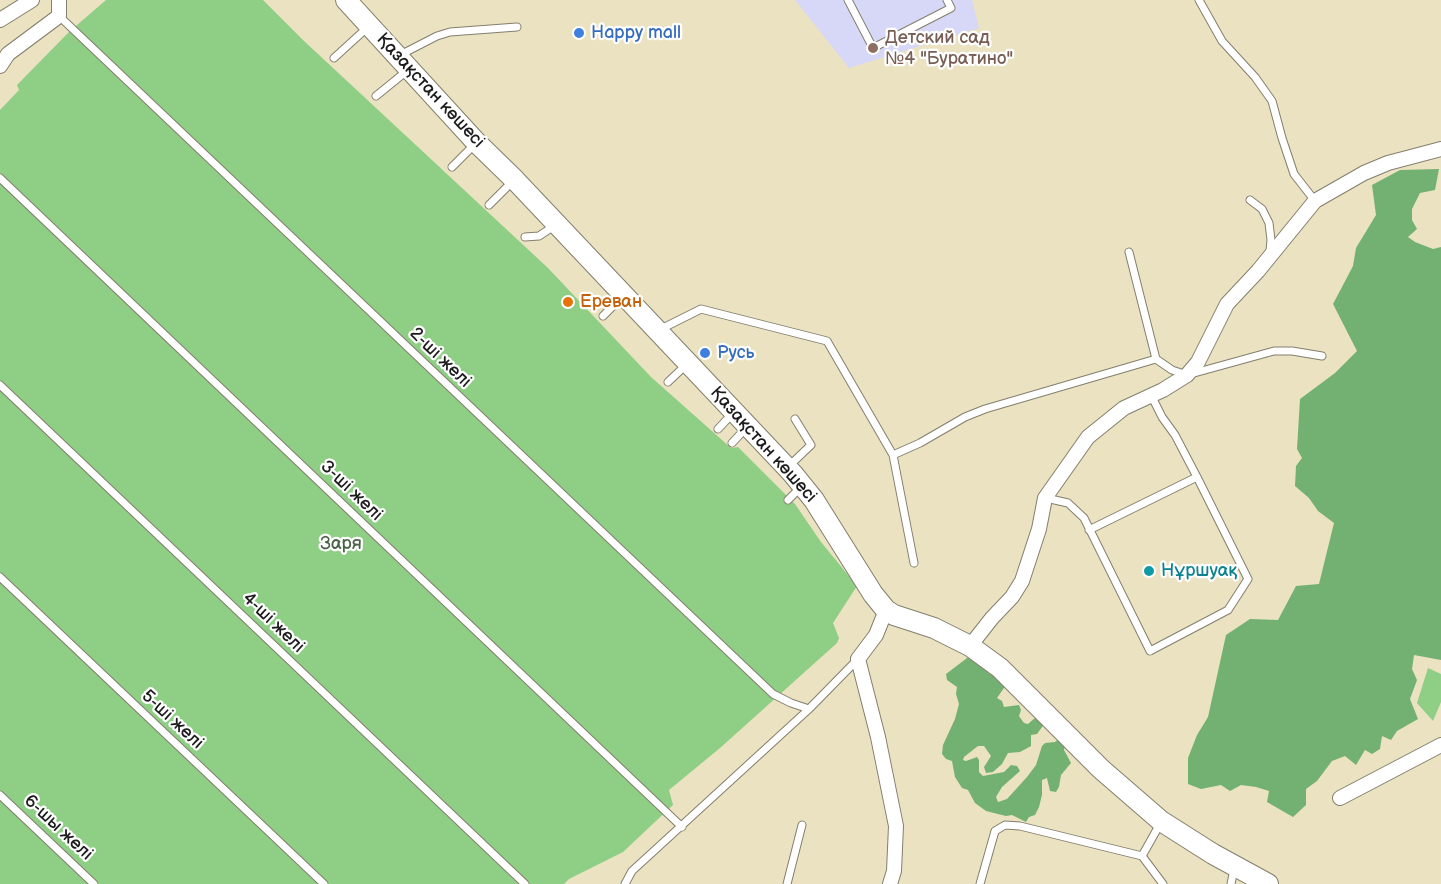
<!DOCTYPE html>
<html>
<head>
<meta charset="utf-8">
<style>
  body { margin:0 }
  canvas { display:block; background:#eae2c0 }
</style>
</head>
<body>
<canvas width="1441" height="884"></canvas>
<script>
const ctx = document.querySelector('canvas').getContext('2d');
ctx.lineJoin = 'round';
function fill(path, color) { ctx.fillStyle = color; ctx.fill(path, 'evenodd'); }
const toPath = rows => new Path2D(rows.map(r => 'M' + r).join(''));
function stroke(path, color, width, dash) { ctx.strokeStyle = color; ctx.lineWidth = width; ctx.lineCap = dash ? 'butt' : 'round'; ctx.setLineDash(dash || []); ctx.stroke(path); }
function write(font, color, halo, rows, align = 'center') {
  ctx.font = font + ' "Balsamiq Sans",sans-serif'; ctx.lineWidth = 4.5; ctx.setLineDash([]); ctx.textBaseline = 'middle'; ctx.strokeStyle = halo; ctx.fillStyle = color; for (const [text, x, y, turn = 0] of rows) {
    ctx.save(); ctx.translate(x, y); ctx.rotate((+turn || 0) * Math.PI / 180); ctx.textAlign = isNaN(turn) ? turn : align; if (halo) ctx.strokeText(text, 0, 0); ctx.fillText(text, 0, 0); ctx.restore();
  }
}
fill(toPath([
  [795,0,972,0,979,28,849,68]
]), '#d7d7f8');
fill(toPath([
  [106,0,263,0,304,41,548,268,651,377,731,448,738,447,795,504,821,542,857,586,833,623,839,638,837,643,720,748,669,790,673,805,623,852,569,879,564,884,0,884,0,110,19,90,17,85,69,32],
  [1428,668,1441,674,1441,702,1433,721,1417,703]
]), '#8fce85');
fill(toPath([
  [1439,169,1435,190,1420,193,1412,209,1412,220,1417,229,1408,237,1415,242,1433,249,1441,247,1441,660,1414,655,1412,669,1417,680,1410,699,1418,719,1397,731,1391,740,1382,736,1380,749,1372,754,1365,750,1356,765,1345,756,1332,761,1317,781,1306,789,1306,805,1293,817,1267,802,1269,791,1256,787,1241,785,1230,791,1221,785,1201,789,1188,784,1188,758,1197,735,1208,717,1226,635,1250,619,1278,620,1296,586,1319,584,1334,523,1318,511,1309,498,1295,486,1296,466,1302,458,1297,449,1300,399,1335,373,1357,351,1333,304,1353,266,1356,248,1376,215,1372,185,1400,170],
  [971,655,984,659,988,673,1005,680,1006,685,997,698,1002,701,1004,707,1019,705,1021,710,1019,716,1024,723,1028,724,1035,718,1044,714,1048,719,1037,734,1031,735,1031,746,1020,752,1008,753,1002,764,993,772,986,773,984,767,991,756,984,746,978,746,964,757,963,760,966,761,977,757,979,760,979,772,983,776,1004,772,1011,765,1017,766,1020,771,1002,787,996,797,998,802,1007,799,1027,777,1036,765,1042,746,1045,743,1055,742,1060,738,1065,745,1064,750,1071,763,1061,775,1059,787,1056,792,1050,791,1047,778,1042,780,1042,795,1039,807,1035,815,1029,817,1026,822,1012,815,1006,816,986,811,975,803,968,790,962,788,955,777,952,761,946,759,942,754,943,745,955,719,959,704,956,694,957,687,947,680,946,674]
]), '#73b172');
const lane = toPath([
  [848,0,873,48,951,8,947,0],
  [1199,0,1222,41,1255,77,1272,101,1282,138,1294,174,1315,201],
  [59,16,773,694,791,703,809,709],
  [400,55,437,36,450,32,517,27],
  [334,58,368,27],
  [376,96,408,70],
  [452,167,475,144],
  [0,178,682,827],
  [1250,200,1262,209,1269,223,1271,240,1270,251],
  [489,205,513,181],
  [525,237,539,236,554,226],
  [603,316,622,297],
  [659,330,701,309,827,341,893,455,914,563],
  [1156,359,1172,370,1187,375,1274,351,1292,351,1322,356],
  [668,382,686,365],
  [0,385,525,884],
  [718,429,732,414],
  [732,443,746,428],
  [893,455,920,443,965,417,985,409,1156,359,1129,252],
  [789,466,811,445,795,419],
  [1046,498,1068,503,1084,518,1150,651,1228,610,1248,579,1197,477],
  [788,500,801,487],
  [1089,530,1197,477,1175,435,1162,417,1151,395],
  [0,577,324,884],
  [0,795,94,884],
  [1160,824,1142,856,1163,884],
  [625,884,632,871,809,709,858,659],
  [787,884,802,825],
  [980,884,995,831,1005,825,1020,826,1142,856],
  [1231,884,1234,869]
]);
const street = toPath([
  [0,20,32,0],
  [0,66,8,54,59,16,59,0],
  [886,610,876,635,858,659,878,737,896,826,894,871,890,884],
  [970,646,992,618,1012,597,1022,581,1039,529,1045,498,1088,437,1124,408,1163,390,1187,375,1198,362,1227,304,1258,271,1315,201,1364,173,1388,163,1441,149],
  [1340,798,1441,745]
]);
const secondary = toPath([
  [346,0,476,142,515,180,793,474,814,500,873,594,886,610,894,615,934,628,970,646,1000,668,1101,769,1161,821,1213,854,1268,884]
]);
stroke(lane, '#837f6e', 9);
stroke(street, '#837f6e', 16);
stroke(secondary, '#837f6e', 22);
stroke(lane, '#fff', 7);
stroke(street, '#fff', 14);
stroke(secondary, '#fff', 20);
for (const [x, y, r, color] of [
  [579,33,6,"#3f7fe0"],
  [873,48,6,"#8d6e63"],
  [568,302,6,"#e8710a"],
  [705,353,6,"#3f7fe0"],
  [1149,571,6,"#0f9aa8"]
]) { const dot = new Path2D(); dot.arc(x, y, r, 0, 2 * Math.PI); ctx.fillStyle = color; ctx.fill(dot); stroke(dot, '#fff', 2); }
write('18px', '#366cbe', '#fff', [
  ["Happy mall",591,33],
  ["Русь",717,353]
], 'left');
write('18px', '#785e54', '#fff', [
  ["Детский сад",885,38],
  ["№4 \"Буратино\"",885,59]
], 'left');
write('18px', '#1c1c1c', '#fff', [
  ["Қазақстан көшесі",430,91,47],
  ["2-ші желі",440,358,44],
  ["Қазақстан көшесі",763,445,48],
  ["3-ші желі",351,491,44],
  ["4-ші желі",273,623,44],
  ["5-ші желі",172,720,43],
  ["6-шы желі",58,828,43]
]);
write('18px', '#c56008', '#fff', [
  ["Ереван",580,302]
], 'left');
write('18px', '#4a6346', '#fff', [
  ["Заря",341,544]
]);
write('18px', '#0d838f', '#fff', [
  ["Нұршуақ",1161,571]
], 'left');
</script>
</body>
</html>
